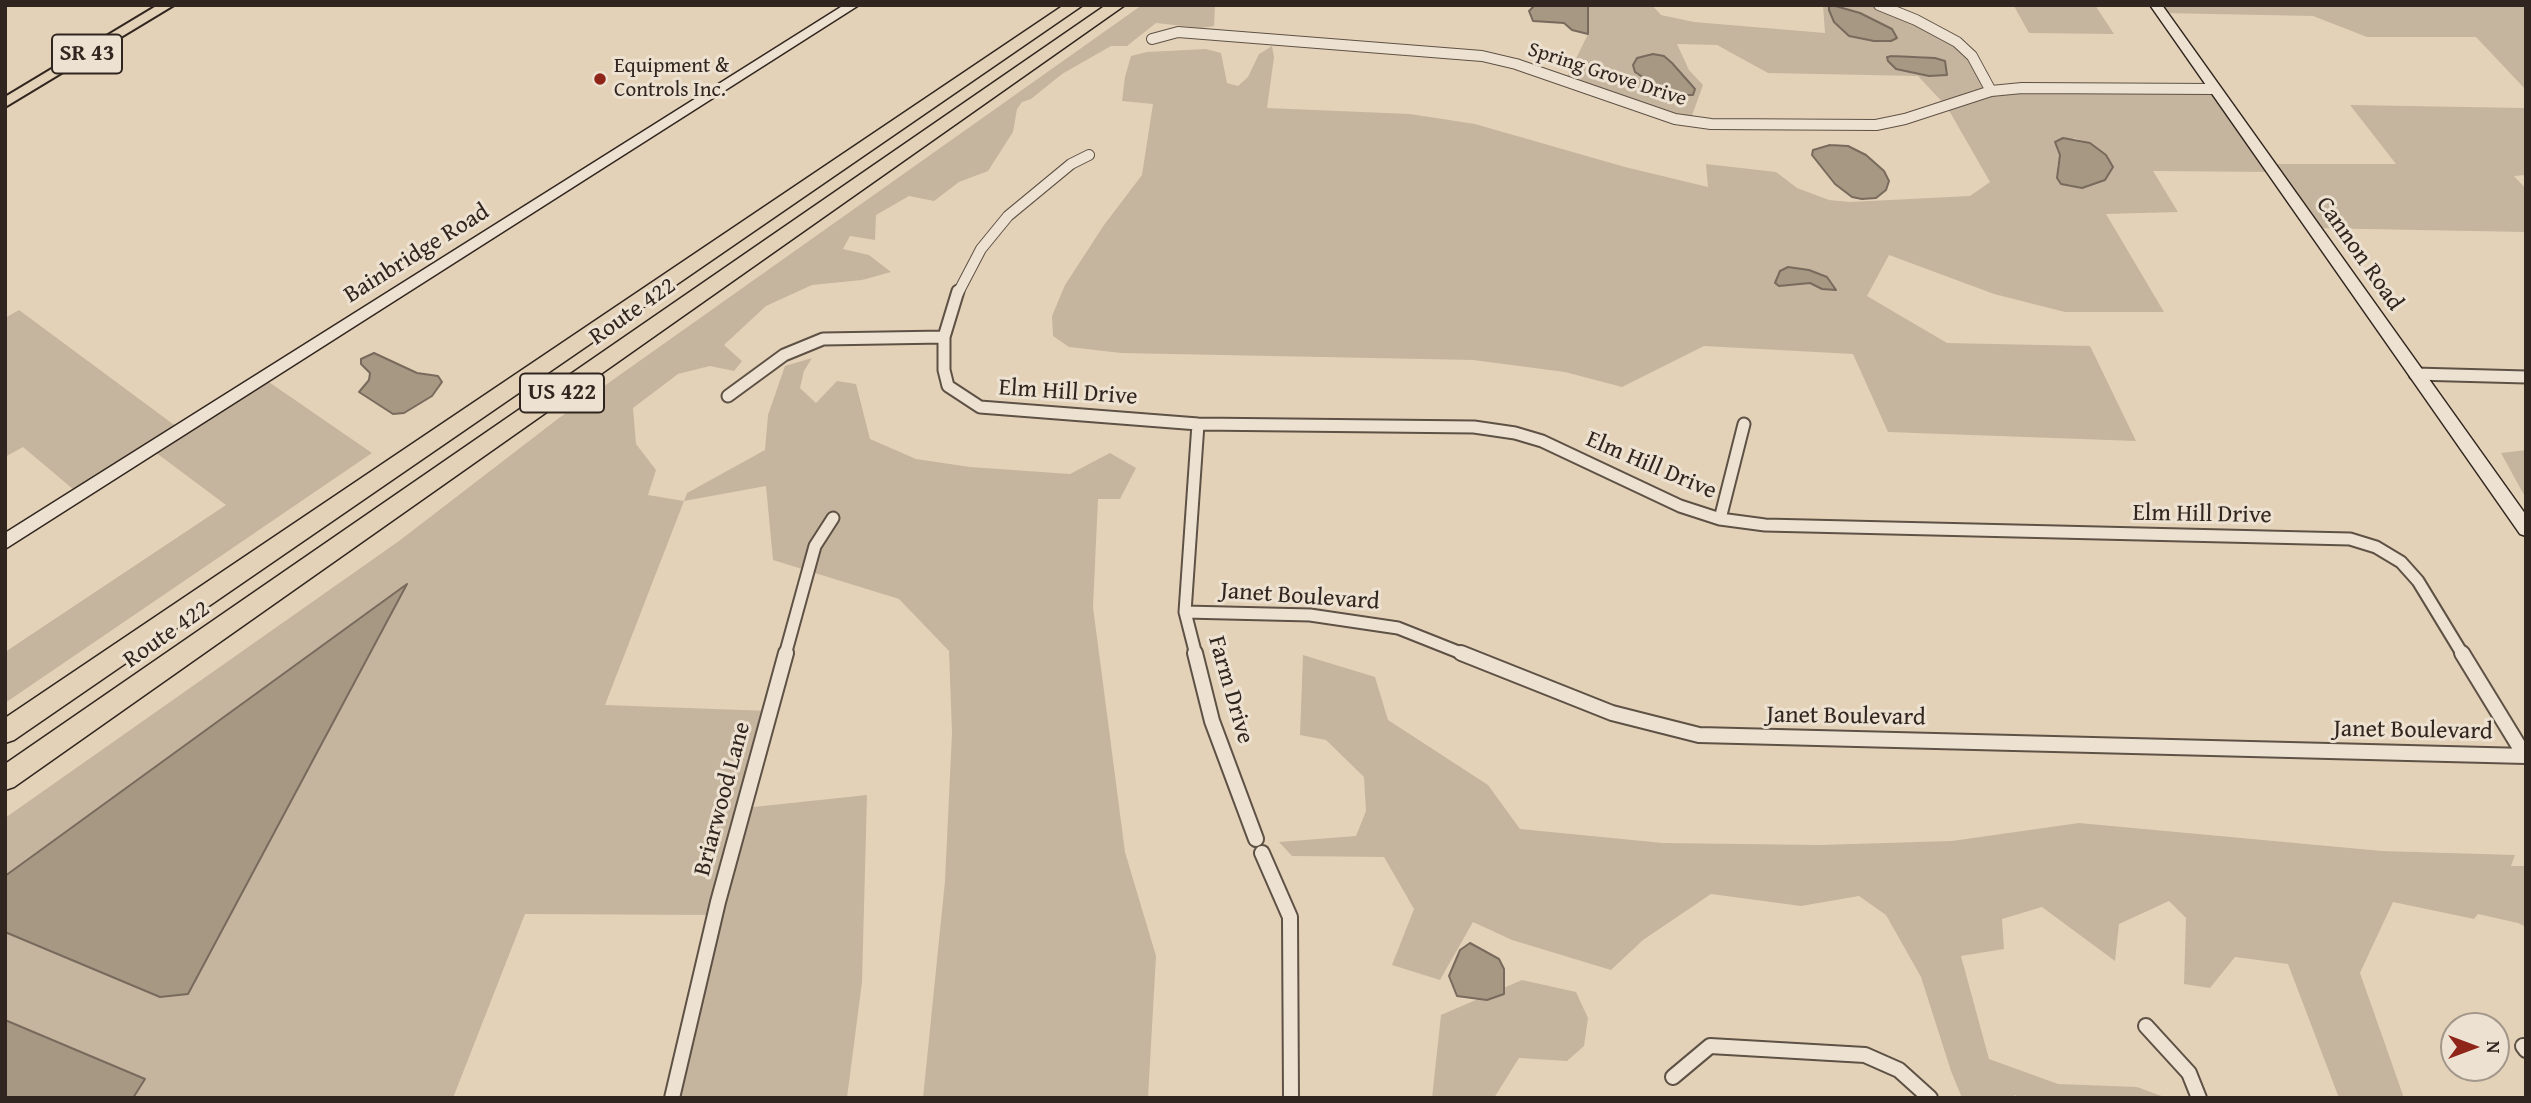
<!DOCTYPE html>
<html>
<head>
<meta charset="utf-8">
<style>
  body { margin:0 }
  #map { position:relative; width:2531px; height:1103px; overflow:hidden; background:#e4d2b8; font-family:"Gentium Book Plus",serif }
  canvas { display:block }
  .frame { position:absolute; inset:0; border:7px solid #31261f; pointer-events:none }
  .north { position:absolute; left:2440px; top:1012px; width:70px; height:70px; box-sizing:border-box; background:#ede2d1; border:2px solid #a2978a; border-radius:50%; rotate:90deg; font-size:19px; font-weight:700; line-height:28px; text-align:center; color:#31261f }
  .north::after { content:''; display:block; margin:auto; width:24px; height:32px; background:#8f2418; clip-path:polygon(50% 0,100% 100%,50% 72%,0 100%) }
</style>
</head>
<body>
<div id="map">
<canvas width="2531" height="1103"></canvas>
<div class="frame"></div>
<div class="north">N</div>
</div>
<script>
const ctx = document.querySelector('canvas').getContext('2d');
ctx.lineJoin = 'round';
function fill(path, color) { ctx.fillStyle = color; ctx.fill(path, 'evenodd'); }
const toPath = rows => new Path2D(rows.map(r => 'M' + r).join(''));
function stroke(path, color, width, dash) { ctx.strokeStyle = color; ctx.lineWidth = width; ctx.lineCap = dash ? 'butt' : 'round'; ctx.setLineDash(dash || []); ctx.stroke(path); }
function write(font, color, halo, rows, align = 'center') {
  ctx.font = font + ' "Gentium Book Plus",serif'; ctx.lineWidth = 6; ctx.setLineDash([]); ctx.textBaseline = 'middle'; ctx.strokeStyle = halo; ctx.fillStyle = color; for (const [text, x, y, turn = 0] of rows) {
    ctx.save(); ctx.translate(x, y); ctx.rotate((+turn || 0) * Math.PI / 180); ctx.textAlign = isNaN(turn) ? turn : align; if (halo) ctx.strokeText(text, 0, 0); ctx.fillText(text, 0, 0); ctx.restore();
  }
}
fill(toPath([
  [1142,5,1215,5,1214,26,1201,28,1156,23,1127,46,1111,46,1062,74,1031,99,1022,102,1017,109,1013,132,988,171,959,182,934,201,909,196,876,215,875,240,850,236,843,249,869,255,891,272,862,280,812,285,766,306,724,345,742,361,734,371,710,366,678,374,633,408,636,444,656,470,648,495,684,501,687,493,765,450,768,415,785,366,812,358,804,371,800,388,816,403,837,381,856,384,870,439,916,459,970,467,1070,474,1110,453,1136,468,1120,499,1098,499,1093,607,1125,852,1156,956,1148,1098,923,1098,945,881,952,733,949,651,899,599,773,560,766,486,684,501,605,705,770,711,744,808,867,795,862,982,847,1098,672,1098,715,915,525,914,453,1098,133,1098,144,1079,5,1020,5,932,160,997,405,585,5,876,5,818,399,541,559,418],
  [1588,5,1652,5,1661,15,1694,22,1825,33,1823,5,1860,13,1834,5,1879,5,1957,42,1991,91,2212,90,2267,164,2396,164,2350,105,2526,108,2526,175,2514,176,2526,189,2526,232,2312,228,2273,172,2153,171,2178,212,2106,214,2164,312,2065,312,1994,294,1889,255,1867,296,1947,343,2090,346,2136,441,1888,432,1853,354,1704,346,1622,387,1565,372,1473,360,1121,353,1069,347,1053,336,1052,316,1065,285,1104,225,1142,175,1153,104,1122,101,1125,77,1131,56,1147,52,1206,49,1221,53,1227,83,1238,86,1248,77,1259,54,1272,46,1274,57,1267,108,1410,114,1475,124,1625,167,1708,187,1706,164,1776,172,1797,188,1829,200,1850,202,1970,196,1990,182,1947,107,1918,76,1768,73,1717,45,1677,44,1689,70,1703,85,1690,121,1565,81,1588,34],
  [1892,56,1915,56,1935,58,1929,76,1896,69],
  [2074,138,2090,143,2106,155,2057,167,2060,155],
  [2095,5,2114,34,2029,33,2014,6],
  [2156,5,2526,5,2526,90,2476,37,2367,37,2313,16,2162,13],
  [19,310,181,430,263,378,372,453,5,703,5,652,226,505,151,449,80,495,23,447,5,457,5,318],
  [2526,450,2526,495,2524,495,2501,453],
  [1303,655,1375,677,1388,720,1488,785,1520,829,1663,843,1819,845,1952,841,2079,823,2382,851,2515,855,2511,866,2526,866,2526,927,2518,923,2478,914,2474,919,2393,902,2360,973,2404,1098,2339,1098,2288,964,2235,957,2210,988,2184,984,2186,918,2169,901,2119,924,2115,961,2042,907,2002,919,2004,949,1961,956,1989,1059,2058,1084,2137,1087,2167,1098,2019,1098,2015,1095,2014,1098,1962,1098,1951,1071,1921,977,1886,915,1859,896,1801,906,1711,894,1643,940,1611,970,1512,940,1473,922,1440,980,1392,965,1414,909,1384,857,1292,856,1279,842,1356,836,1366,811,1364,777,1326,740,1300,735],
  [1522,980,1576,992,1588,1018,1584,1046,1567,1061,1519,1058,1494,1098,1432,1098,1441,1015]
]), '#c6b59e');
const water = toPath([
  [1535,5,1588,5,1588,34,1572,30,1564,23,1533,21,1529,11,1535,5],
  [1832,5,1860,13,1892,29,1897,38,1891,41,1874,41,1849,36,1834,22,1829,10,1829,6,1832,5],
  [1653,54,1664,56,1672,63,1695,89,1693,95,1677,95,1656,86,1635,72,1633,65,1637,58,1653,54],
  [1892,56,1935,58,1945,61,1947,75,1929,76,1896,69,1888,61,1887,57,1892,56],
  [2063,138,2090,143,2106,155,2113,167,2105,180,2082,188,2061,184,2057,178,2060,155,2055,142,2063,138],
  [1830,145,1848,146,1866,155,1884,171,1889,181,1886,190,1876,198,1862,199,1852,197,1835,184,1812,155,1813,150,1830,145],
  [1788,267,1809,270,1827,277,1836,290,1822,289,1810,283,1779,286,1775,283,1780,271,1788,267],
  [374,353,417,373,438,376,442,382,432,396,404,413,393,414,359,392,369,380,370,373,361,364,361,359,374,353],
  [407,584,188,994,160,997,5,932,5,876,407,584],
  [1470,943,1499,959,1504,969,1504,994,1487,1000,1457,996,1449,976,1460,950,1470,943],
  [5,1020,145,1079,133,1098,5,1098,5,1020]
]);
fill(water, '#a79884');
stroke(water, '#786a5c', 2);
const streetFar2 = toPath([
  [1879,5,1916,20,1957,42,1972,56,1991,91],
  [1152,39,1178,32,1482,56,1516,64,1675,119,1711,124,1876,125,1905,119,1991,91,2022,88,2215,89],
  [958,293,981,249,1008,216,1071,164,1089,155]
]);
const streetFar1 = toPath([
  [958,291,944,337,944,370,948,386,980,407,1198,424,1474,427,1515,433,1542,441,1680,506,1720,519,1765,525,2350,539,2376,547,2401,562,2418,581,2463,655],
  [2415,374,2526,377],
  [728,396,784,355,823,339,944,337],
  [1720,519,1744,424],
  [1185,612,1310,615,1398,628,1466,655],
  [785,655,815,546,833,518],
  [1196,655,1185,612,1198,424]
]);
const street = toPath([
  [1195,653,1212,721,1256,839],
  [1461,653,1612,713,1699,735,2526,756],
  [2462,653,2525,756],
  [1262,853,1290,917,1291,1098],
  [2146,1026,2189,1073,2199,1098],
  [2523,1046,2526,1050],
  [1673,1077,1710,1046,1865,1055,1899,1070,1930,1098],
  [672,1098,718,902,786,653]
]);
const secondary = toPath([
  [844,5,859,5,5,549,5,533,844,5],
  [2150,5,2162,5,2526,515,2526,536,2520,534,2150,5]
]);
const primary = toPath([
  [158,5,174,5,5,107,5,97,158,5]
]);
const highway = toPath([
  [1064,5,1083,5,14,740,5,743,5,718,1064,5],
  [1106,5,1125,5,14,787,5,790,5,764,1106,5]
]);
stroke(streetFar2, '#5e5145', 12);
stroke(streetFar1, '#5e5145', 15);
stroke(street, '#5e5145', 18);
stroke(secondary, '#31261f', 3);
stroke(primary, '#31261f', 4);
stroke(highway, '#31261f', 3);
stroke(streetFar2, '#ede2d1', 10);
stroke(streetFar1, '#ede2d1', 11);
stroke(street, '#ede2d1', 14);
fill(secondary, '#ede2d1');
fill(primary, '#e4d2b8');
fill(highway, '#e4d2b8');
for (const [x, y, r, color] of [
  [600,79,7,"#8f2418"]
]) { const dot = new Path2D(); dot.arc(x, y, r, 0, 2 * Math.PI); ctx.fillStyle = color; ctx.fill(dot); stroke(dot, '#ede2d1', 2.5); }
write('21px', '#31261f', '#ede2d1', [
  ["Equipment &",614,67],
  ["Controls Inc.",614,91]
], 'left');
write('21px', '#31261f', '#ede2d1', [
  ["Spring Grove Drive",1607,75,18]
]);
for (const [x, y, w] of [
  [87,54,70],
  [562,393,84]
]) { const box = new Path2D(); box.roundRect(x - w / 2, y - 19.5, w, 39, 5); ctx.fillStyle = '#ede2d1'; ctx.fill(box); stroke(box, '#31261f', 2); }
write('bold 23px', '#31261f', null, [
  ["SR 43",87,54],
  ["US 422",562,393]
]);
write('24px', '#31261f', '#ede2d1', [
  ["Bainbridge Road",417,254,-32],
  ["Cannon Road",2359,254,55],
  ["Route 422",633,312,-35],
  ["Elm Hill Drive",1068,393,4],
  ["Elm Hill Drive",1651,466,23],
  ["Elm Hill Drive",2202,515,1],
  ["Janet Boulevard",1300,597,4],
  ["Route 422",167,635,-35],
  ["Farm Drive",1230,690,74],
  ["Janet Boulevard",1846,717,1],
  ["Janet Boulevard",2413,731,1],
  ["Briarwood Lane",723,799,-75]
]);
</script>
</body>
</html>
